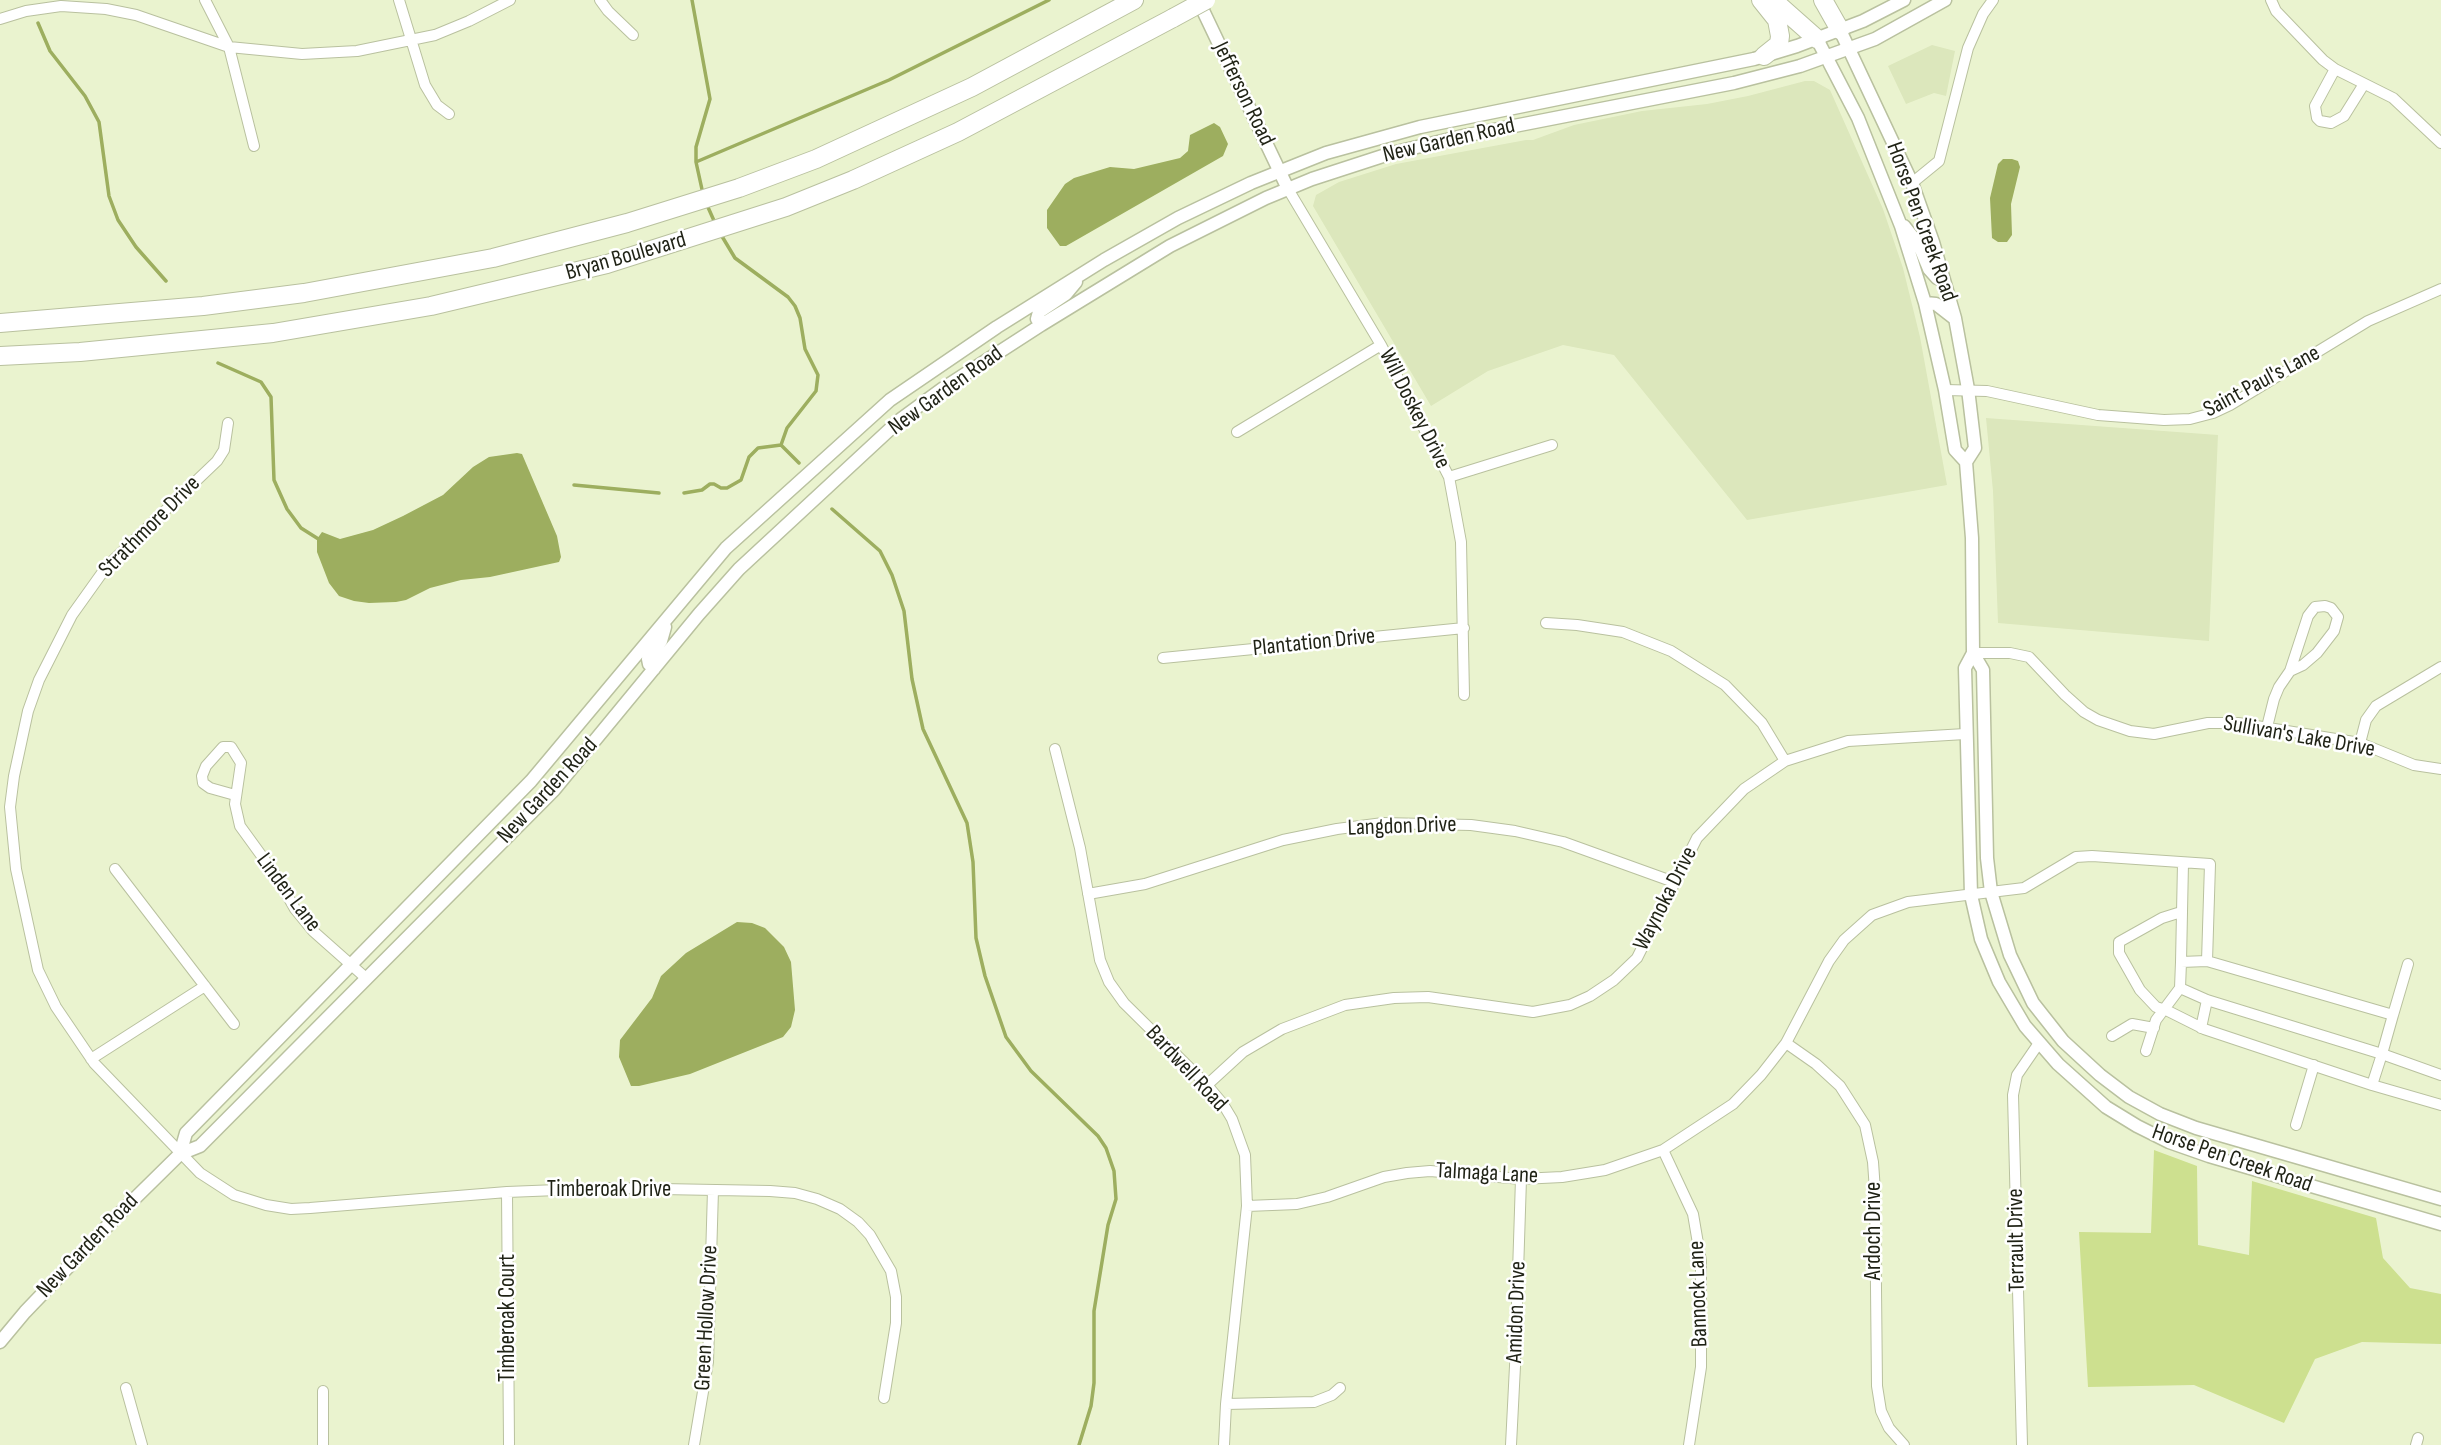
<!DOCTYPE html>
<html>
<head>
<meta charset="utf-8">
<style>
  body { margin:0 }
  canvas { display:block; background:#eaf3cf }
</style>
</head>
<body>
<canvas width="2441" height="1445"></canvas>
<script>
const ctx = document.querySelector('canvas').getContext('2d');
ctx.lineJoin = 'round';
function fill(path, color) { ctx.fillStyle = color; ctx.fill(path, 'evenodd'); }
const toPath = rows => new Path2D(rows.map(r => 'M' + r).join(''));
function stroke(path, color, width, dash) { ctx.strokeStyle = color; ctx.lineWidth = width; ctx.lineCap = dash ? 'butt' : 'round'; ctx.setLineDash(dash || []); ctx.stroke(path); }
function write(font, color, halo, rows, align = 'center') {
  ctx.font = font + ' "Sofia Sans Condensed",sans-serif'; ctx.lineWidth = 5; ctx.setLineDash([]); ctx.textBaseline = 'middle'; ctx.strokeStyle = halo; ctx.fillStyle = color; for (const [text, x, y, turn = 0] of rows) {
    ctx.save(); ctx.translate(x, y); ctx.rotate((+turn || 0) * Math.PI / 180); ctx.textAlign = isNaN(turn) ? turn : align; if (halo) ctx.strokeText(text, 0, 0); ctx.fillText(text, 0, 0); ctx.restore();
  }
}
fill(toPath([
  [1932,45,1955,51,1946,96,1934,93,1906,104,1888,66],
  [1805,81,1814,81,1830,90,1883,209,1903,268,1920,337,1947,485,1747,520,1614,355,1563,345,1488,371,1431,406,1313,206,1316,195,1339,182,1396,164,1526,140,1533,140,1574,125,1642,111,1707,104,1748,96],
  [1986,418,2218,435,2209,641,1998,623,1993,491]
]), '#dce7bc');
fill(toPath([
  [2154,1150,2197,1166,2198,1245,2249,1255,2252,1181,2376,1218,2383,1258,2410,1288,2441,1294,2441,1344,2362,1342,2315,1359,2284,1423,2194,1385,2088,1387,2079,1232,2151,1233]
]), '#cde08f');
fill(toPath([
  [1214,123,1220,127,1228,144,1223,156,1066,246,1060,246,1047,228,1047,210,1065,184,1074,178,1110,167,1134,169,1180,158,1188,151,1190,135],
  [2003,159,2012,159,2018,161,2020,167,2011,204,2012,235,2007,242,1998,242,1992,238,1990,198,1998,164],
  [517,453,522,454,557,536,561,557,559,562,490,577,461,580,430,588,406,600,396,602,369,603,354,601,339,596,329,583,317,552,317,539,322,532,340,539,373,530,403,516,443,495,473,467,489,457],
  [737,922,752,923,765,928,784,947,791,962,795,1010,791,1027,783,1037,690,1074,639,1086,631,1086,619,1057,620,1040,652,998,661,976,686,953]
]), '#9dae5f');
stroke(toPath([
  [692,0,710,99,696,147,696,162,703,194],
  [38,23,50,51,85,96,99,122,109,196,118,220,136,247,166,281],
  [696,162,889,80,1049,0],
  [707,205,715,223],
  [720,233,735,258,788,297,795,306,800,318,805,349,818,375,816,391,787,428,781,445],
  [218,363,261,382,271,397,274,480,287,509,301,528,320,540],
  [781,445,799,463],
  [574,485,659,493],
  [684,493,702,490,710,484,714,484,721,488,727,488,741,480,749,457,758,448,781,445],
  [832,509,880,551,892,575,904,611,912,679,923,729,967,823,973,862,976,938,985,976,1006,1037,1031,1071,1098,1136,1106,1148,1114,1171,1116,1199,1108,1225,1094,1311,1094,1383,1091,1406,1079,1445]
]), '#9dae5f', 3.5);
const minor = toPath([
  [205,0,229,47,254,146],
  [399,0,425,85,437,105,449,114],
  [600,0,608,11,633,35],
  [2271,0,2276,11,2323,60,2335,69,2393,98,2441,143],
  [0,19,26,11,61,6,106,9,136,15,229,47,302,54,357,51,435,35,469,21,510,0],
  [2335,69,2315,106,2317,118,2320,121,2331,123,2344,116,2364,84],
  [1912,183,1939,161,1968,48,1983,14,1993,0],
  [1288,189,1381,345,1449,477,1461,542,1464,695],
  [1945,390,1987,391,2098,415,2164,420,2190,419,2213,413,2230,405,2368,321,2441,289],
  [228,423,224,450,217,461,107,566,72,615,39,680,28,711,14,776,10,807,16,869,38,970,56,1007,94,1063,200,1173,234,1195,266,1205,291,1209,310,1208,507,1192,608,1188,770,1191,795,1193,817,1199,840,1209,858,1222,870,1235,891,1271,896,1297,896,1323,884,1398],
  [1237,432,1381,345],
  [1449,477,1552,445],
  [1546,623,1577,625,1623,632,1671,651,1725,685,1762,723,1785,761],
  [1973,653,2010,653,2029,657,2065,695,2084,712,2098,720,2130,731,2154,734,2208,723,2238,723,2360,743,2414,765,2441,769],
  [1163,658,1464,628],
  [2267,727,2274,699,2279,687,2290,671,2308,616,2315,607,2325,606,2331,608,2338,617,2334,631,2317,653,2303,665,2290,671],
  [2360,743,2366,720,2376,706,2441,667],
  [1055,749,1080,848,1100,960,1109,982,1124,1003,1207,1085,1223,1104,1232,1119,1245,1155,1247,1206,1226,1404,1224,1445],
  [235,795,210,788,203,783,202,776,206,766,223,747,231,747,241,763,235,804,240,826,277,877,295,909,313,931,366,978],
  [115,869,234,1024],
  [1088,894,1145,884,1283,840,1337,829,1383,823,1471,825,1515,831,1563,842,1674,882],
  [2181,962,2183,863],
  [2180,988,2207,1000,2382,1054,2372,1085,2204,1029,2166,1010,2156,1007,2140,990,2119,953,2119,942,2162,918,2181,912],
  [2393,1015,2408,964],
  [2201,1028,2207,1000],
  [2112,1036,2132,1024,2154,1028],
  [1786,1043,1816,1064,1840,1086,1865,1125,1873,1162,1875,1191,1877,1386,1881,1411,1889,1428,1904,1445],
  [2146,1051,2156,1020,2180,988,2181,962,2207,961],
  [91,1059,205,986],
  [1207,1085,1243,1052,1282,1029,1345,1005,1394,998,1428,997,1533,1012,1570,1005,1590,996,1614,980,1637,958,1697,838,1744,789,1785,761,1848,741,1965,734],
  [2372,1085,2441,1105],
  [2296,1125,2314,1065],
  [1663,1150,1693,1214,1701,1261,1701,1367,1689,1445],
  [507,1192,509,1444],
  [1247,1206,1297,1204,1327,1197,1384,1177,1407,1173,1430,1171,1521,1179,1562,1177,1605,1170,1663,1150,1733,1104,1761,1075,1786,1043,1829,961,1844,940,1872,915,1908,902,2024,888,2076,857,2092,856,2210,864,2207,961,2393,1015,2382,1054,2441,1075],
  [126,1388,142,1445],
  [1226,1404,1314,1402,1332,1395,1340,1388],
  [323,1445,323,1391],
  [694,1445,708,1362,713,1190],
  [1511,1445,1515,1366,1521,1179],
  [2022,1445,2013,1095,2017,1075,2039,1043],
  [2416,1445,2418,1438]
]);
const tertiary = toPath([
  [1198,0,1288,189],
  [1840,30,1912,183,1933,242,1955,318,1968,389,1975,448,1966,462,1972,538,1973,653,1965,668,1971,895,1981,939,1999,982,2025,1026,2058,1064,2106,1107,2137,1126,2169,1142,2209,1156,2441,1224],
  [1817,39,1858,118,1901,226,1925,303,1945,390,1955,450,1966,462],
  [1904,226,1919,245,1929,269,1937,278,1944,280],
  [1925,303,1936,304,1954,318],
  [1973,653,1983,670,1987,858,1991,892,2010,955,2033,1003,2063,1041,2100,1075,2129,1097,2160,1114,2196,1128,2441,1199]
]);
const secondary = toPath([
  [1041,325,1037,319,1039,312,1066,294,1076,282],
  [654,669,649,664,648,659,661,641,665,627],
  [180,1154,186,1133,531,781,726,548,890,400,997,327,1104,260,1178,218,1251,183,1326,153,1420,127,1754,59,1797,46,1863,21,1904,0],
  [0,1342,25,1312,116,1217,180,1154,200,1146,554,790,699,614,739,569,901,419,942,389,1041,325,1170,246,1266,198,1312,179,1392,153,1463,136,1734,83,1800,66,1875,39,1945,0]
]);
const motorway = toPath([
  [1761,0,1777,20,1780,36,1779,44,1764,56],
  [1773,0,1817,39],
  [1823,0,1840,30],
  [0,323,203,306,304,293,493,258,627,223,739,188,816,159,972,87,1134,0],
  [0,356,80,352,273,333,431,306,607,264,786,207,853,180,958,132,1173,18]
]);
stroke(minor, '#b9c19f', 12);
stroke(tertiary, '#b9c19f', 15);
stroke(secondary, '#b9c19f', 15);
stroke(motorway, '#b9c19f', 20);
stroke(minor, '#fff', 10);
stroke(tertiary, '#fff', 12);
stroke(secondary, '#fff', 12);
stroke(motorway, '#fff', 18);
const motorwayBridge = toPath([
  [1173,18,1206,0]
]);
stroke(motorwayBridge, '#b9c19f', 20, []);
stroke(motorwayBridge, '#fff', 18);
write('23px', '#1f2215', '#fff', [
  ["Jefferson Road",1243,94,64],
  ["New Garden Road",1449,141,-13],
  ["Horse Pen Creek Road",1921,222,70],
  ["Bryan Boulevard",626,257,-16],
  ["Saint Paul's Lane",2262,382,-28],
  ["New Garden Road",946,391,-36],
  ["Will Doskey Drive",1414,409,63],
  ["Strathmore Drive",150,527,-45],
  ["Plantation Drive",1314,643,-6],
  ["Sullivan's Lake Drive",2299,737,10],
  ["New Garden Road",548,791,-47],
  ["Langdon Drive",1402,827,-2],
  ["Linden Lane",288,893,53],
  ["Waynoka Drive",1666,899,-63],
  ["Bardwell Road",1186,1069,47],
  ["Horse Pen Creek Road",2232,1159,19],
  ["Talmaga Lane",1487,1174,3],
  ["Timberoak Drive",609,1190],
  ["Ardoch Drive",1874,1231,-90],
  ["Terrault Drive",2017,1240,-91],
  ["New Garden Road",88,1246,-46],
  ["Bannock Lane",1699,1294,-92],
  ["Amidon Drive",1517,1312,-88],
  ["Timberoak Court",508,1318,-90],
  ["Green Hollow Drive",707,1318,-87]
]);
</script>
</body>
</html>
